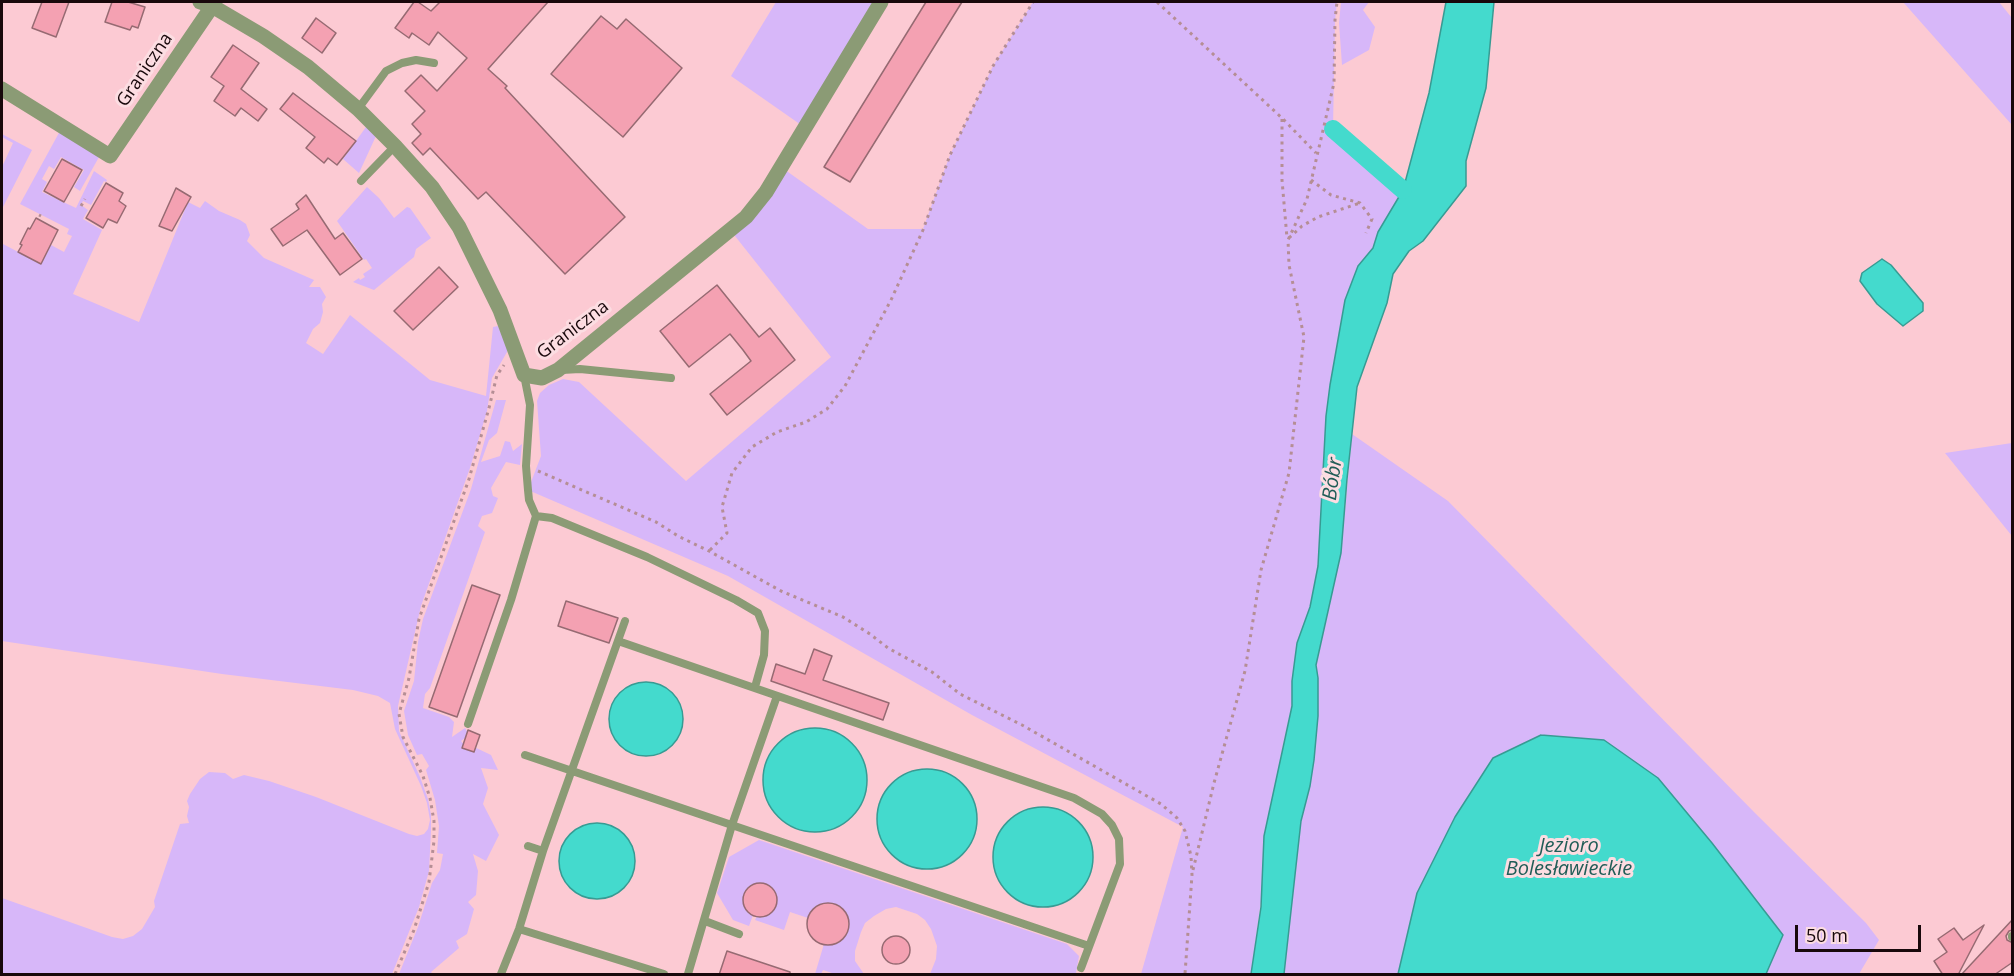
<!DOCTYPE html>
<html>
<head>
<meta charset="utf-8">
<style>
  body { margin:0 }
  #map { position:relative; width:2014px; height:976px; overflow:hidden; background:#fccad3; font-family:"Open Sans",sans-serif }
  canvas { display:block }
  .frame { position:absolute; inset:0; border:3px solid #18080b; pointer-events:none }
  .scale { position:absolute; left:1795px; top:925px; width:126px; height:27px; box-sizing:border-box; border:3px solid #18080b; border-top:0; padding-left:8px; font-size:18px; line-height:21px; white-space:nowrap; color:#18080b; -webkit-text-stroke:4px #fcdde2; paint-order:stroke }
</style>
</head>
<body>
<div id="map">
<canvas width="2014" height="976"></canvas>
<div class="frame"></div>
<div class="scale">50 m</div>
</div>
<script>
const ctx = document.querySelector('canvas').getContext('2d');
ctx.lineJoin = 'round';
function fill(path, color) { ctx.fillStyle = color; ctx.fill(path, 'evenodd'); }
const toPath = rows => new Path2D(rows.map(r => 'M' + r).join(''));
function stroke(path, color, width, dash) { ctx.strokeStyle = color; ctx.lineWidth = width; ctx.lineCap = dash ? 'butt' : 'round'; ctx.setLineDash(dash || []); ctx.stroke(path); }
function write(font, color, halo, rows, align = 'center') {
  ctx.font = font + ' "Open Sans",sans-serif'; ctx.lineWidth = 6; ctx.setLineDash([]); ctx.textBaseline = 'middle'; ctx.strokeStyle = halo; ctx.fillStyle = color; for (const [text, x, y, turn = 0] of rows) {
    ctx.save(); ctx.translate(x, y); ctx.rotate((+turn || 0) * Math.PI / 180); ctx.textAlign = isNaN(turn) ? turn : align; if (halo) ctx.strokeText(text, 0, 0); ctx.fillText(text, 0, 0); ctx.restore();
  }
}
fill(toPath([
  [776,2,881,2,804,127,731,76],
  [1033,2,1337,2,1335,20,1333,128,1403,190,1380,228,1373,248,1358,266,1345,300,1330,385,1326,416,1318,567,1310,607,1297,643,1292,705,1281,754,1251,974,1141,974,1183,827,972,715,728,576,528,490,541,456,537,401,540,393,549,385,563,379,579,382,686,481,831,357,731,231,781,167,868,229,923,229,950,155,982,89,993,66],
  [1341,2,1369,2,1363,10,1375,27,1369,50,1342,65,1339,23],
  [1903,2,1999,2,2012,18,2012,125],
  [366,127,376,136,359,173,343,159],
  [60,131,99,157,80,191,74,187,84,170,61,157,54,169,49,166,42,179,47,182,42,192,76,208,94,171,107,180,106,182,104,181,91,205,83,201,81,205,88,210,83,219,102,230,73,294,139,322,188,202,200,208,205,201,219,211,240,220,246,224,250,235,247,241,264,258,314,280,309,287,320,287,326,297,322,304,323,312,320,323,313,329,306,343,323,354,350,315,430,380,486,396,493,327,498,326,507,347,507,352,492,378,487,411,470,468,421,606,398,706,399,731,420,777,428,799,431,815,431,831,429,871,419,907,392,974,2,974,2,898,112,937,123,939,133,936,142,929,155,907,154,901,180,824,189,823,187,816,189,807,187,801,190,794,200,779,209,772,225,773,233,779,244,775,269,781,316,797,409,834,417,836,424,834,428,829,430,820,427,803,421,786,395,729,390,703,378,696,353,690,222,674,2,641,2,246,3,244,41,264,51,245,64,252,72,236,67,234,69,229,20,204],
  [2,134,32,150,2,209,2,167,13,143,2,137],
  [367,187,379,198,394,218,407,207,410,208,431,238,416,249,414,257,374,290,353,282,359,278,360,280,365,277,363,274,372,268,366,259,364,260,337,221],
  [496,400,506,400,497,433,489,440,481,462,500,456,505,441,510,442,513,451,522,444,520,465,506,462,491,488,493,496,498,498,492,513,482,516,478,526,485,532,430,688,425,694,423,708,449,717,454,722,452,737,465,728,469,735,461,741,466,747,472,746,491,755,498,770,481,768,488,788,483,804,499,835,486,861,473,854,478,871,476,895,468,902,474,909,467,934,456,941,459,948,431,972,433,974,399,974,418,927,432,883,440,870,443,854,437,853,439,826,435,800,426,770,429,766,422,754,417,755,408,735,404,711,414,681,418,642,423,619,471,489],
  [1352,434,1448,501,1755,813,1866,923,1879,940,1859,974,1766,974,1783,935,1712,843,1658,778,1493,758,1455,817,1417,893,1398,974,1284,974,1301,821,1309,789,1314,760,1317,716,1316,666,1328,613,1345,510],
  [2012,443,2012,536,1945,453],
  [759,840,1067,944,1079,956,1076,973,1079,974,930,974,936,959,937,946,931,929,925,920,917,914,896,907,886,909,874,916,865,923,861,932,855,951,855,961,864,974,835,974,823,970,821,974,815,974,824,944,837,943,842,940,848,931,849,920,847,915,840,907,825,903,815,907,808,918,790,912,784,930,755,920,757,916,763,916,771,912,777,901,775,892,770,886,757,883,746,890,743,898,745,907,753,915,749,926,733,920,717,893,729,857]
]), '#d7b7f9');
const water = toPath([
  [1446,2,1494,2,1486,88,1466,161,1466,186,1423,241,1409,251,1393,274,1387,303,1357,387,1347,479,1341,553,1316,665,1318,678,1318,716,1314,760,1310,786,1301,821,1284,974,1251,974,1261,907,1264,836,1292,706,1292,681,1297,643,1310,607,1318,566,1326,416,1330,385,1345,300,1358,266,1373,248,1378,232,1403,190,1429,93,1446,2],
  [1882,259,1891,265,1923,303,1923,311,1903,326,1877,304,1860,281,1862,273,1882,259],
  '609 719a37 37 0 1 1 74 0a37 37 0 1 1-74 0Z',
  '763 780a52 52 0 1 1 104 0a52 52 0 1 1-104 0Z',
  [1541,735,1604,740,1658,778,1712,843,1783,935,1766,974,1398,974,1417,893,1455,817,1493,758,1541,735],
  '877 819a50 50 0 1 1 100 0a50 50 0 1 1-100 0Z',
  '993 857a50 50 0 1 1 100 0a50 50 0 1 1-100 0Z',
  '559 861a38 38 0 1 1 76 0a38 38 0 1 1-76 0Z'
]);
fill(water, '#44dacd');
stroke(water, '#379b93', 1.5);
stroke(toPath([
  [1333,129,1403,190]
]), '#44dacd', 18);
const building = toPath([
  [42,2,69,2,56,37,32,28,42,2],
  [112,2,128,2,145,7,138,28,132,26,130,30,105,22,112,2],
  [414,2,418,2,431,11,440,2,548,2,488,69,507,86,505,88,625,217,565,274,486,192,478,199,430,148,423,155,412,143,421,134,412,124,425,111,405,91,421,75,437,91,467,58,438,32,429,45,412,33,409,38,395,28,414,2],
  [926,2,962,2,850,182,824,167,926,2],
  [601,16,617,29,626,19,682,68,623,137,551,74,601,16],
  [316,18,336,33,322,53,302,38,316,18],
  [233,45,259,63,241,89,267,109,258,121,241,108,235,116,214,101,224,86,211,77,233,45],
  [293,93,356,141,337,165,328,158,324,163,306,148,315,137,280,109,293,93],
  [62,159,82,170,64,202,44,191,62,159],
  [106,183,123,193,119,201,126,206,117,223,108,219,103,228,86,218,106,183],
  [176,188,191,197,172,231,159,226,176,188],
  [306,195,335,239,343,233,362,259,340,275,307,230,283,246,271,229,299,209,296,204,306,195],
  [36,218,58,230,41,264,18,252,22,245,20,244,28,228,30,229,36,218],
  [439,267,458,287,413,330,394,311,439,267],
  [717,285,759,337,770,328,795,360,727,415,710,394,751,361,743,350,730,334,689,367,660,331,717,285],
  [472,585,500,595,457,717,429,707,472,585],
  [566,601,618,618,609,643,558,626,566,601],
  [814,649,832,656,823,680,889,703,883,720,771,681,776,664,805,674,814,649],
  [468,730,480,735,474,752,462,748,468,730],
  '743 900a17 17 0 1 1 34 0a17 17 0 1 1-34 0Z',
  '807 924a21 21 0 1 1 42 0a21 21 0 1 1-42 0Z',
  [2013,919,2013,930,2009,931,2006,936,2007,940,2013,943,2013,962,1994,975,1961,975,2013,919],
  [1984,925,1958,975,1943,975,1934,961,1947,952,1938,939,1954,928,1963,940,1984,925],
  '882 950a14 14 0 1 1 28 0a14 14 0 1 1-28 0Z',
  [727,951,790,972,790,975,719,975,727,951]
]);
fill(building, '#f4a1b2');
stroke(building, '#966a72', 1.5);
stroke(toPath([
  [1157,2,1282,118,1316,153],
  [1282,119,1282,180,1287,238],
  [1311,180,1331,195,1360,203,1372,219,1366,233],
  [81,206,85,199],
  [39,215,41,216],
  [1289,238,1302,226,1318,217,1360,203],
  [538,471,656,522,678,536,709,551,781,591,843,617,870,634,888,648,932,672,960,694,1022,725,1161,804,1177,818,1185,831,1191,856,1192,875,1185,974],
  [710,550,727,533,722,507,732,473,752,447,777,432,806,422,827,409,845,386,891,300,923,230,950,155,993,66,1033,2],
  [1193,870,1214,783,1245,671,1261,570,1289,473,1304,337,1289,265,1288,240,1307,199,1334,83,1335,20,1337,2],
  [395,974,414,930,429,882,434,841,434,821,430,798,423,776,403,737,399,714,409,678,419,619,469,479,489,408,497,375,504,365]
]), '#b58e95', 3, [3, 4.5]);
stroke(toPath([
  [358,109,386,71,402,63,416,60,434,63],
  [361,181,395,146],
  [562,370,580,369,671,378],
  [536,516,552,518,647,557,736,600,758,613,765,631,764,655,755,687],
  [618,641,1074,798,1102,814,1112,825,1119,839,1120,864,1081,968],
  [468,724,511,600,536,516,529,500,528,490,526,466,530,405,524,375],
  [525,755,1089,946],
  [528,846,543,851],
  [705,921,739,934],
  [519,929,664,974],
  [2012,936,2012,937],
  [501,974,519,929,543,851,625,621],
  [688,974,732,825,777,696]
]), '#8b9b75', 8);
stroke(toPath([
  [200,2,212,6,263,36,308,67,358,109,395,146,432,187,459,227,500,310,524,375,542,378,558,370,746,217,766,192,881,2],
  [2,89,110,156,215,2]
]), '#8b9b75', 15);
write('18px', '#18080b', '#fcdde2', [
  ["Graniczna",145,70,-56],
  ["Graniczna",573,330,-37]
]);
write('italic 20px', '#215d57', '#fcdde2', [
  ["Bóbr",1333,479,-82],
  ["Jezioro",1569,846],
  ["Bolesławieckie",1569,869]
]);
</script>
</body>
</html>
